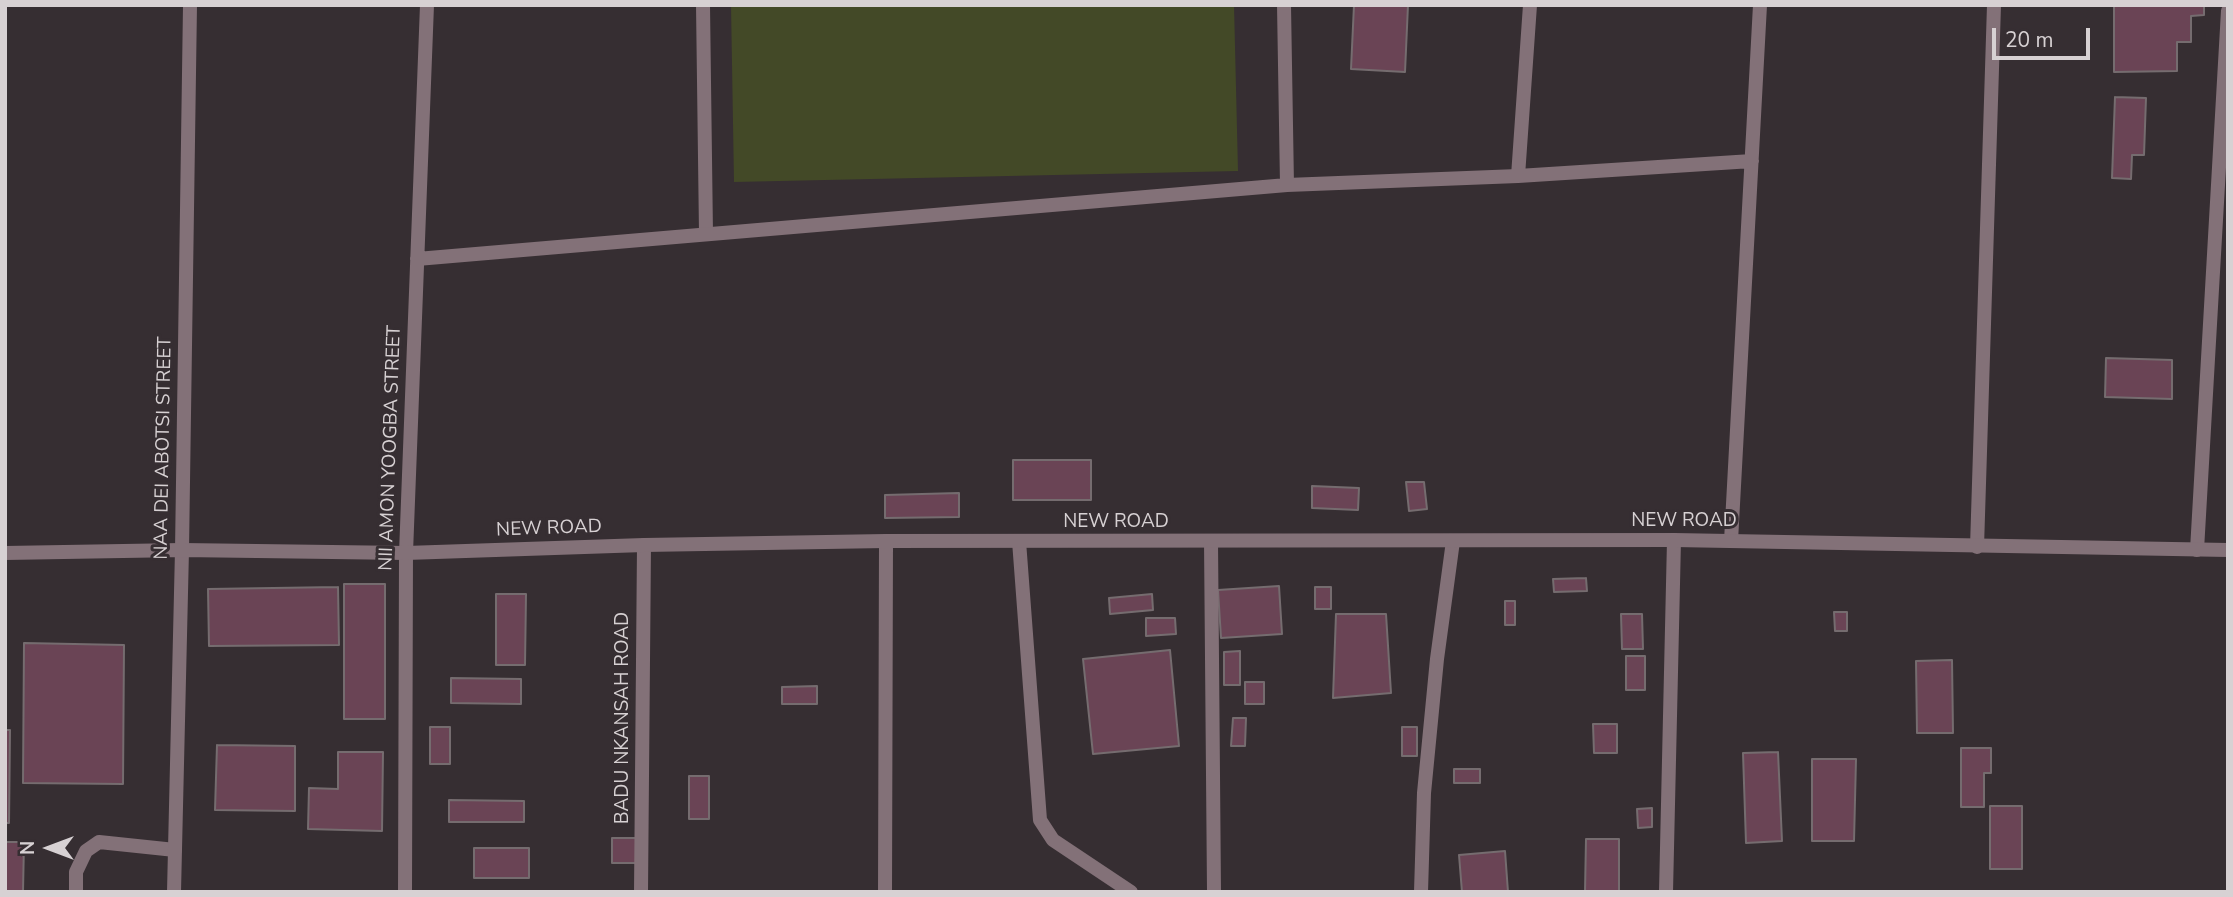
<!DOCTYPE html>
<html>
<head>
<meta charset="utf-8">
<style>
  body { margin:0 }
  #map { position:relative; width:2233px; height:897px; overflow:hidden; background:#362e32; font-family:"Nunito Sans",sans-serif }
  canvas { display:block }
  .frame { position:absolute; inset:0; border:7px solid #d7d1d3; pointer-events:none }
  .north { position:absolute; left:14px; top:813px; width:70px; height:70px; -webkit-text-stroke:5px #362e32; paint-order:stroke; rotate:270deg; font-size:19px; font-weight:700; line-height:28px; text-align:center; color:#d7d1d3 }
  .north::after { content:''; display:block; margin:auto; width:24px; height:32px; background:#d7d1d3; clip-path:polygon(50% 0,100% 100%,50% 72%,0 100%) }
  .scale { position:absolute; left:1992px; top:28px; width:98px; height:32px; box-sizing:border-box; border:4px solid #d7d1d3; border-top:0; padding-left:9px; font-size:21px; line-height:24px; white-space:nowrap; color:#d7d1d3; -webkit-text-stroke:5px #362e32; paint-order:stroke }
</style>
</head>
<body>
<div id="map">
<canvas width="2233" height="897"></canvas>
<div class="frame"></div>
<div class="north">N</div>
<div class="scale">20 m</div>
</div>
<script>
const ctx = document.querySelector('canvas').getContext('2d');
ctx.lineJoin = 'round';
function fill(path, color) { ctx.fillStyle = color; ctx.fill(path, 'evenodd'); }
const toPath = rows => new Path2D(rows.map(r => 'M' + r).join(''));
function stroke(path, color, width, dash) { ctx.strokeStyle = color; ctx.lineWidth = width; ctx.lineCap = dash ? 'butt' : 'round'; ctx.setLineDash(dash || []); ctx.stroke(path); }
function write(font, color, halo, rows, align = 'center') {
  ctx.font = font + ' "Nunito Sans",sans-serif'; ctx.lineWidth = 6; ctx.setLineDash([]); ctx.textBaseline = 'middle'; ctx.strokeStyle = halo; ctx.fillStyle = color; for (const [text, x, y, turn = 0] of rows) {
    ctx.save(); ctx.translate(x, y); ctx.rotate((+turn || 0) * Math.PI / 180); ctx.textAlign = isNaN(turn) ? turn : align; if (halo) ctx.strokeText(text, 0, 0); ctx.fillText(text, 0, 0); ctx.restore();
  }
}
fill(toPath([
  [731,5,1234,5,1238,171,734,182]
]), '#434927');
const building = toPath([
  [1354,5,1408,5,1405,72,1351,69,1354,5],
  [2114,5,2204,5,2204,15,2191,16,2191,42,2177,42,2177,71,2114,72,2114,5],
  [2115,97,2146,98,2144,155,2132,155,2131,179,2112,178,2115,97],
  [2106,358,2172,360,2172,399,2105,397,2106,358],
  [1013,460,1091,460,1091,500,1013,500,1013,460],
  [1406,482,1424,482,1427,509,1409,511,1406,482],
  [1312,486,1359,488,1358,510,1312,508,1312,486],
  [959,493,959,517,885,518,885,495,959,493],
  [1586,578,1587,591,1554,592,1553,579,1586,578],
  [344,584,385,584,385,719,344,719,344,584],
  [1279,586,1282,634,1221,638,1218,590,1279,586],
  [338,587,339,645,209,646,208,589,338,587],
  [1315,587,1331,587,1331,609,1315,609,1315,587],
  [496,594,526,594,525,665,496,665,496,594],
  [1152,594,1153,610,1110,614,1109,598,1152,594],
  [1505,601,1515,601,1515,625,1505,625,1505,601],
  [1834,612,1847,612,1847,631,1835,631,1834,612],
  [1336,614,1386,614,1391,693,1333,698,1336,614],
  [1621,614,1642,614,1643,649,1622,649,1621,614],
  [1146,618,1175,618,1176,634,1146,636,1146,618],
  [24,643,124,645,123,784,23,783,24,643],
  [1170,650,1179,746,1093,754,1083,659,1170,650],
  [1240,651,1240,685,1224,685,1224,652,1240,651],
  [1626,656,1645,656,1645,690,1626,690,1626,656],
  [1952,660,1953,733,1917,733,1916,661,1952,660],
  [451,678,521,679,521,704,451,703,451,678],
  [1245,682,1264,682,1264,704,1245,704,1245,682],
  [817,686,817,704,782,704,782,687,817,686],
  [1233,718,1246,718,1245,746,1231,746,1233,718],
  [1593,724,1617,724,1617,753,1594,753,1593,724],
  [430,727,450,727,450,764,430,764,430,727],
  [1402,727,1417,727,1417,756,1402,756,1402,727],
  [5,730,10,730,9,823,5,823,5,730],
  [217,745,295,746,295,811,215,810,217,745],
  [1961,748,1991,748,1991,773,1984,773,1984,807,1961,807,1961,748],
  [338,752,383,752,382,831,308,829,309,788,338,789,338,752],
  [1778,752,1782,841,1746,843,1743,753,1778,752],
  [1812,759,1856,759,1854,841,1812,841,1812,759],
  [1454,769,1480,769,1480,783,1454,783,1454,769],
  [689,776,709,776,709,819,689,819,689,776],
  [449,800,524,801,524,822,449,822,449,800],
  [1990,806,2022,806,2022,869,1990,869,1990,806],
  [1652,808,1652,827,1638,828,1637,809,1652,808],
  [612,838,637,838,637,863,612,863,612,838],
  [1586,839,1619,839,1619,892,1585,892,1586,839],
  [5,842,24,842,23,892,5,892,5,842],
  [474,848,529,848,529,878,474,878,474,848],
  [1505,851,1508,892,1462,892,1459,855,1505,851]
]);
fill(building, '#6a4455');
stroke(building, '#756c6f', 2);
stroke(toPath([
  [703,5,706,234],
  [1019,541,1040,820,1053,840,1131,892],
  [76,892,76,872,86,851,99,842,175,850]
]), '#837178', 14);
stroke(toPath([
  [1284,5,1287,185],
  [1518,176,1530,5],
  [417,259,1287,185,1518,176,1752,161],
  [1211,541,1214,892],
  [1731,541,1760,5],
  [1977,547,1994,5],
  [2197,550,2228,11],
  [174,892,182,550,190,5],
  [405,892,406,553,427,5],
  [641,892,644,545],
  [885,892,886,541],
  [1421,892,1424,793,1437,659,1453,541],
  [1666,892,1674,540]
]), '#837178', 14);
stroke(toPath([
  [5,553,182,550,406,553,644,545,886,541,1674,540,2228,550]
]), '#837178', 14);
write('19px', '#d7d1d3', '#362e32', [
  ["NAA DEI ABOTSI STREET",164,448,-89],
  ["NII AMON YOOGBA STREET",391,448,-88],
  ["NEW ROAD",1684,521],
  ["NEW ROAD",1116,522],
  ["NEW ROAD",549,529,-2],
  ["BADU NKANSAH ROAD",623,718,-90]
]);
</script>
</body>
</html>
